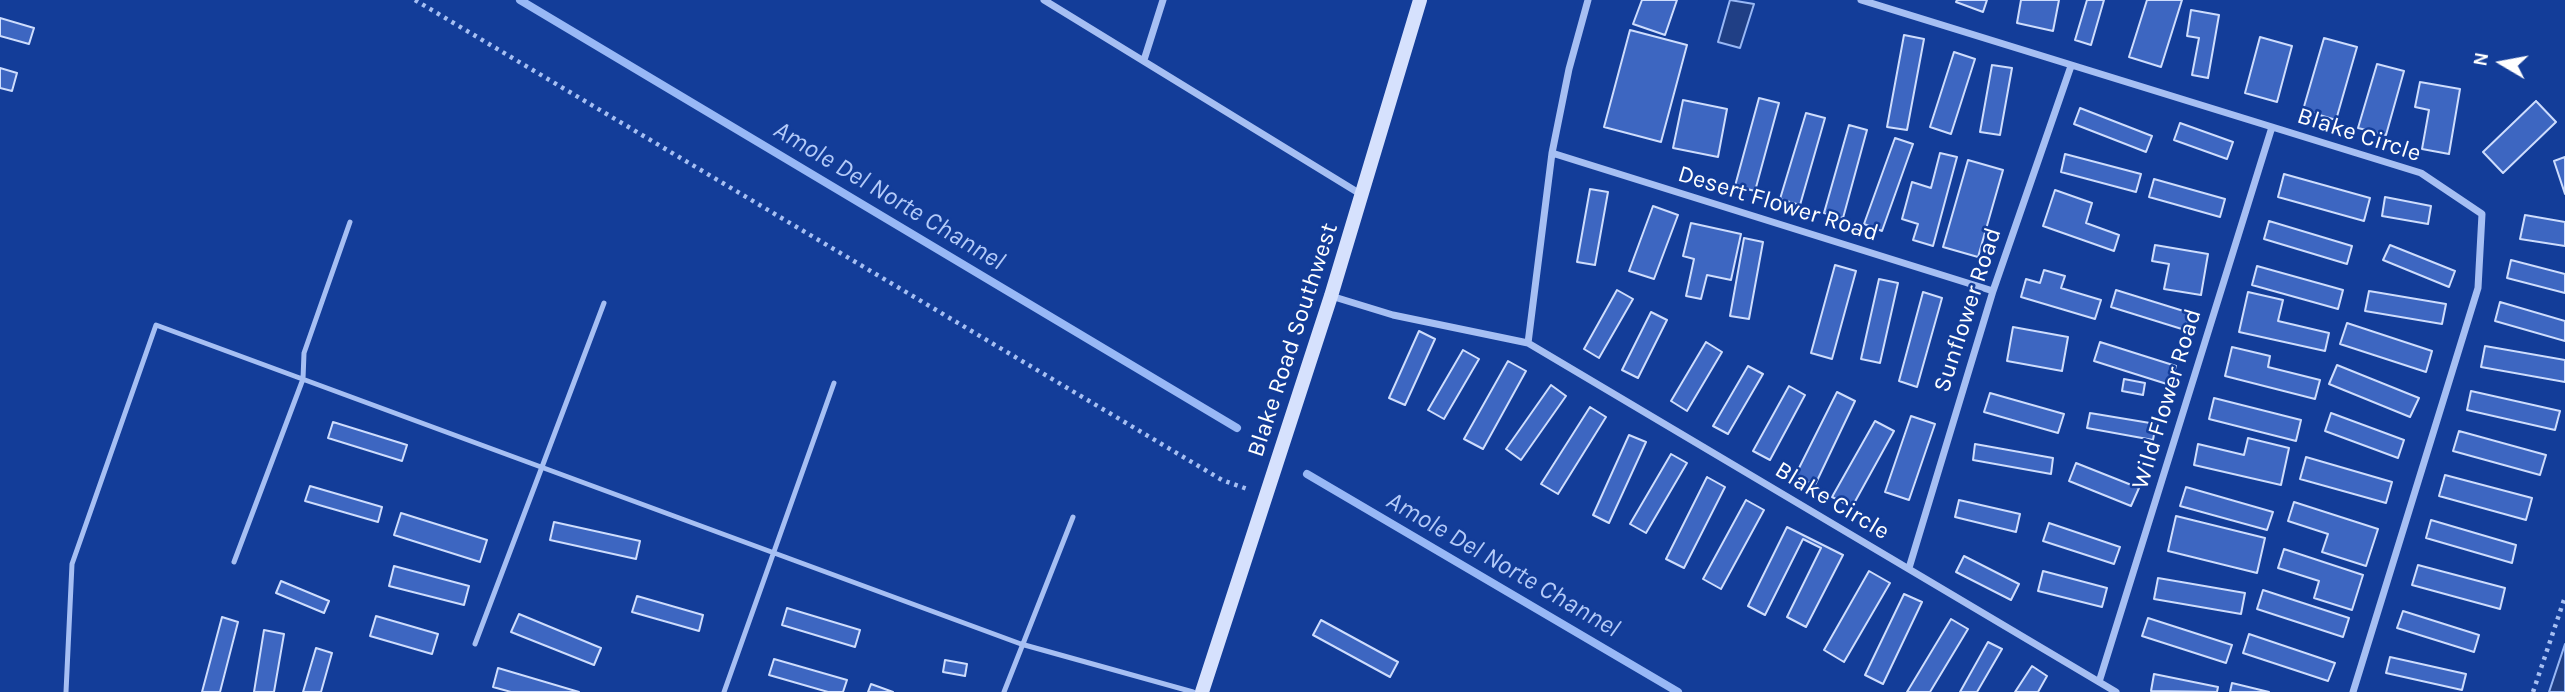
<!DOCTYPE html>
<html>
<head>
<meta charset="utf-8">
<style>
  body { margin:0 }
  #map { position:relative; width:2565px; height:692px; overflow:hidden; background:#133d99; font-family:Karla,sans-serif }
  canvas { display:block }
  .north { position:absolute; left:2467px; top:28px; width:70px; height:70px; -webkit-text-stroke:5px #133d99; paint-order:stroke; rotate:280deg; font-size:19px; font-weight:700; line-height:28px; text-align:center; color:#fff }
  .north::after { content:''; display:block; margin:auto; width:24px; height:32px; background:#fff; clip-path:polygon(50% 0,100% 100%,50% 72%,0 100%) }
</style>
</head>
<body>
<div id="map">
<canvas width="2565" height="692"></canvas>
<div class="north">N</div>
</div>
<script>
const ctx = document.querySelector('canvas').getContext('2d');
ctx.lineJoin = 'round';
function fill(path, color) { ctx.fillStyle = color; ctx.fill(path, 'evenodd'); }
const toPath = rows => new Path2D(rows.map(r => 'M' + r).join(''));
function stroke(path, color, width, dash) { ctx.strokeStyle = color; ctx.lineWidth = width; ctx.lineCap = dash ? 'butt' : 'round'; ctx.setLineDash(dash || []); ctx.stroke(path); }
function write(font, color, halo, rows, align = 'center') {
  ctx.font = font + ' Karla,sans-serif'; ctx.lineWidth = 5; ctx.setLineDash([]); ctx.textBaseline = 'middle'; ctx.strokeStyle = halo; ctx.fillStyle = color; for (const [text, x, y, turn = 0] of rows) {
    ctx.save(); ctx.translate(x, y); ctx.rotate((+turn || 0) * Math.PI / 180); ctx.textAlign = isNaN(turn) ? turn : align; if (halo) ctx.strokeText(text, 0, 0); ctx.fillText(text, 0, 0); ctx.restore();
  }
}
const water = toPath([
  [1730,0,1754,4,1740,48,1718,42,1730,0],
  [2565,644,2565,692,2549,692,2565,644]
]);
fill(water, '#203f85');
stroke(water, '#98b8f6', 2);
stroke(toPath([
  [520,0,1237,428],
  [1307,474,1678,692]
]), '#98b8f6', 8);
const building = toPath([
  [1642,0,1677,0,1665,35,1633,24,1642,0],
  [1957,0,1987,0,1983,12,1956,2,1957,0],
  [2021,0,2059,0,2053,31,2017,23,2021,0],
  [2087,0,2104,0,2091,45,2075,40,2087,0],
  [2147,0,2182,0,2161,67,2129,57,2147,0],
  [2191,10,2219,15,2208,78,2192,75,2199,38,2187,36,2191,10],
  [0,18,34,28,29,44,0,36,0,18],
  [1630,30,1687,45,1661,142,1604,127,1630,30],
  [1904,35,1924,39,1907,130,1887,127,1904,35],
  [2260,37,2292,46,2277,102,2245,93,2260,37],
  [2324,38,2357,47,2336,120,2303,110,2324,38],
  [1954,52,1975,59,1951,134,1930,127,1954,52],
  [2377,64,2404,71,2386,135,2358,128,2377,64],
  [1992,65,2012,68,2000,135,1980,132,1992,65],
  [0,68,17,73,12,91,0,88,0,68],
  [2420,82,2460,89,2449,154,2422,149,2429,110,2415,107,2420,82],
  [1759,98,1779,103,1755,191,1735,186,1759,98],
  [1683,100,1727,109,1718,157,1673,148,1683,100],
  [2536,101,2556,122,2503,173,2483,152,2536,101],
  [2080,108,2152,136,2146,152,2074,124,2080,108],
  [1806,113,1825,118,1800,205,1780,199,1806,113],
  [2180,123,2233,142,2227,159,2174,140,2180,123],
  [1849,125,1867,130,1843,218,1824,213,1849,125],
  [1895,138,1913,144,1882,231,1864,224,1895,138],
  [1940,153,1957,157,1933,246,1913,240,1918,224,1902,219,1912,182,1931,188,1940,153],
  [2065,154,2141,174,2136,192,2061,172,2065,154],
  [2565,157,2565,194,2554,161,2565,157],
  [1968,160,2003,170,1978,257,1943,247,1968,160],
  [2284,174,2370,198,2364,221,2278,197,2284,174],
  [2154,179,2225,199,2220,217,2149,197,2154,179],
  [1590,189,1608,192,1595,265,1577,262,1590,189],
  [2055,190,2092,203,2086,223,2119,235,2114,251,2043,226,2055,190],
  [2385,197,2431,206,2428,224,2382,216,2385,197],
  [1653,206,1678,215,1654,279,1629,271,1653,206],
  [2525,215,2565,222,2565,246,2520,239,2525,215],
  [2269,221,2352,246,2347,264,2264,239,2269,221],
  [1691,223,1741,234,1731,280,1707,275,1701,299,1686,296,1694,259,1683,256,1691,223],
  [1744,238,1763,242,1749,319,1730,316,1744,238],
  [2155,245,2208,254,2201,295,2164,289,2169,264,2152,261,2155,245],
  [2390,245,2455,271,2449,287,2383,260,2390,245],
  [2511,260,2565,274,2565,293,2507,278,2511,260],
  [1835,265,1856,271,1832,359,1811,353,1835,265],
  [2257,266,2343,290,2338,309,2252,285,2257,266],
  [2044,270,2065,276,2061,288,2101,300,2095,319,2021,297,2026,279,2040,283,2044,270],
  [1879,279,1898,283,1880,363,1861,359,1879,279],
  [1617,290,1633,299,1599,358,1584,349,1617,290],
  [2116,290,2190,313,2185,330,2111,307,2116,290],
  [2369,291,2446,304,2442,324,2365,311,2369,291],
  [1923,292,1942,298,1917,387,1899,381,1923,292],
  [2248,292,2283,300,2278,321,2329,333,2325,351,2239,332,2248,292],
  [2500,302,2565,321,2565,341,2495,321,2500,302],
  [1651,312,1667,320,1638,378,1622,370,1651,312],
  [2347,323,2432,351,2426,372,2340,344,2347,323],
  [2013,327,2068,337,2062,371,2007,361,2013,327],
  [1419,331,1435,339,1405,405,1389,398,1419,331],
  [1706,342,1722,352,1687,411,1671,401,1706,342],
  [2100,342,2176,366,2170,385,2094,361,2100,342],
  [2485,346,2565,360,2565,382,2481,367,2485,346],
  [2232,347,2270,356,2268,367,2320,380,2315,399,2225,376,2232,347],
  [1463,350,1479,359,1444,419,1428,410,1463,350],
  [1508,361,1526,371,1483,449,1464,439,1508,361],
  [2337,365,2419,398,2410,417,2329,384,2337,365],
  [1748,366,1763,374,1728,434,1713,426,1748,366],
  [2124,379,2145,383,2143,395,2122,391,2124,379],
  [1551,385,1566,396,1521,460,1506,449,1551,385],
  [1789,386,1805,395,1770,460,1753,451,1789,386],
  [2471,391,2560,411,2555,430,2467,410,2471,391],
  [1837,392,1855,401,1815,485,1795,476,1837,392],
  [1990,393,2064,414,2058,433,1984,412,1990,393],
  [2214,398,2301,420,2296,441,2209,419,2214,398],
  [1590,407,1606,417,1558,494,1541,484,1590,407],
  [2090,413,2156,424,2153,440,2087,428,2090,413],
  [2331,413,2404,440,2398,458,2325,431,2331,413],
  [1911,416,1935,424,1909,500,1885,492,1911,416],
  [1875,421,1894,431,1852,507,1832,497,1875,421],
  [333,422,407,445,402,461,328,438,333,422],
  [2459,431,2546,455,2540,475,2453,451,2459,431],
  [1629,435,1646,442,1609,523,1593,515,1629,435],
  [2248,438,2289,448,2281,485,2194,465,2198,444,2244,455,2248,438],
  [1975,444,2053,458,2051,474,1973,460,1975,444],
  [1671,454,1687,463,1646,533,1630,524,1671,454],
  [2306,457,2392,482,2386,503,2300,479,2306,457],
  [2076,463,2139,488,2131,506,2069,481,2076,463],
  [2445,475,2532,498,2526,520,2439,496,2445,475],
  [1707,477,1725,487,1684,568,1666,559,1707,477],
  [310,486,382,507,378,522,305,501,310,486],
  [2186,487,2273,512,2267,530,2180,506,2186,487],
  [1746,500,1764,510,1721,589,1703,579,1746,500],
  [1959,500,2020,514,2016,532,1955,517,1959,500],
  [2294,502,2378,529,2366,566,2322,552,2328,534,2288,521,2294,502],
  [401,513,487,540,480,562,394,535,401,513],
  [2176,516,2265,538,2257,573,2168,551,2176,516],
  [2431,520,2516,545,2512,563,2426,538,2431,520],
  [554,522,640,541,636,559,550,540,554,522],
  [2049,523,2120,547,2114,564,2043,541,2049,523],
  [1787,527,1843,555,1806,627,1787,617,1821,548,1803,539,1765,615,1748,606,1787,527],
  [2284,549,2363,575,2352,610,2314,598,2319,581,2278,568,2284,549],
  [1964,556,2019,584,2011,600,1956,572,1964,556],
  [2418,565,2505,588,2500,609,2412,585,2418,565],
  [394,566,469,586,464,605,389,586,394,566],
  [1869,571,1890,583,1844,662,1824,650,1869,571],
  [2043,571,2107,588,2102,607,2038,591,2043,571],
  [2158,578,2245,593,2241,614,2154,599,2158,578],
  [281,581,329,601,324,613,276,593,281,581],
  [2263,590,2349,618,2343,637,2257,609,2263,590],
  [1904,594,1922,602,1883,684,1865,675,1904,594],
  [637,596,703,615,699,631,632,612,637,596],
  [787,608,860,630,855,647,782,625,787,608],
  [2403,611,2479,635,2474,652,2397,628,2403,611],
  [519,614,601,648,594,665,511,632,519,614],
  [376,616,438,634,432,654,370,636,376,616],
  [222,617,238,622,220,692,202,692,222,617],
  [2148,618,2232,645,2226,663,2142,636,2148,618],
  [1951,619,1968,629,1930,692,1907,692,1951,619],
  [1321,620,1398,662,1390,677,1313,635,1321,620],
  [264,630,284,634,274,692,254,692,264,630],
  [2249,634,2335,663,2328,681,2243,653,2249,634],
  [1988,642,2002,649,1977,692,1960,692,1988,642],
  [316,648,332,653,321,692,303,692,316,648],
  [2390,657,2466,674,2462,690,2386,673,2390,657],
  [774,659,847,680,843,692,828,692,769,675,774,659],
  [945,660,967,664,965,676,943,672,945,660],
  [2032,666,2047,676,2038,692,2015,692,2032,666],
  [498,668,579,692,511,692,493,687,498,668],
  [2154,674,2218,687,2217,692,2151,691,2154,674],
  [2232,683,2269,692,2230,692,2232,683],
  [871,684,893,692,868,692,871,684]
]);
fill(building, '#3d66c1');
stroke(building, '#ceddfd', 2);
stroke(toPath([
  [415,0,1222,480,1250,490],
  [2533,692,2565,597]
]), '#a6bff3', 4.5, [3.5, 5]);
stroke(toPath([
  [234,562,303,379,304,353,350,222],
  [475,644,604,303],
  [66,692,72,564,156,325,1021,644,1193,692],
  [724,692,834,383],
  [1004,692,1073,517]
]), '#a6bff3', 5);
stroke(toPath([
  [1044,0,1362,195],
  [1861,0,2421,173,2482,214,2478,288,2353,692],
  [1144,60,1163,0],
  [1552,153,1993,291],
  [1331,296,1393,315,1528,343,2116,692],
  [1528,343,1552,153,1569,69,1588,0],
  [1909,568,1993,291,2071,66],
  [2099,682,2272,127]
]), '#a6bff3', 7);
stroke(toPath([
  [1202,692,1331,296,1420,0]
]), '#d6e1fd', 14);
write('24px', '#fff', '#133d99', [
  ["Blake Circle",2359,135,18],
  ["Desert Flower Road",1778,204,17],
  ["Sunflower Road",1968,310,-72],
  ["Blake Road Southwest",1293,340,-72],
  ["Wild Flower Road",2167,399,-73],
  ["Blake Circle",1832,501,31]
]);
write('italic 26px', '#b3caf9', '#133d99', [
  ["Amole Del Norte Channel",889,196,31],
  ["Amole Del Norte Channel",1503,565,30]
]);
</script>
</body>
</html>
